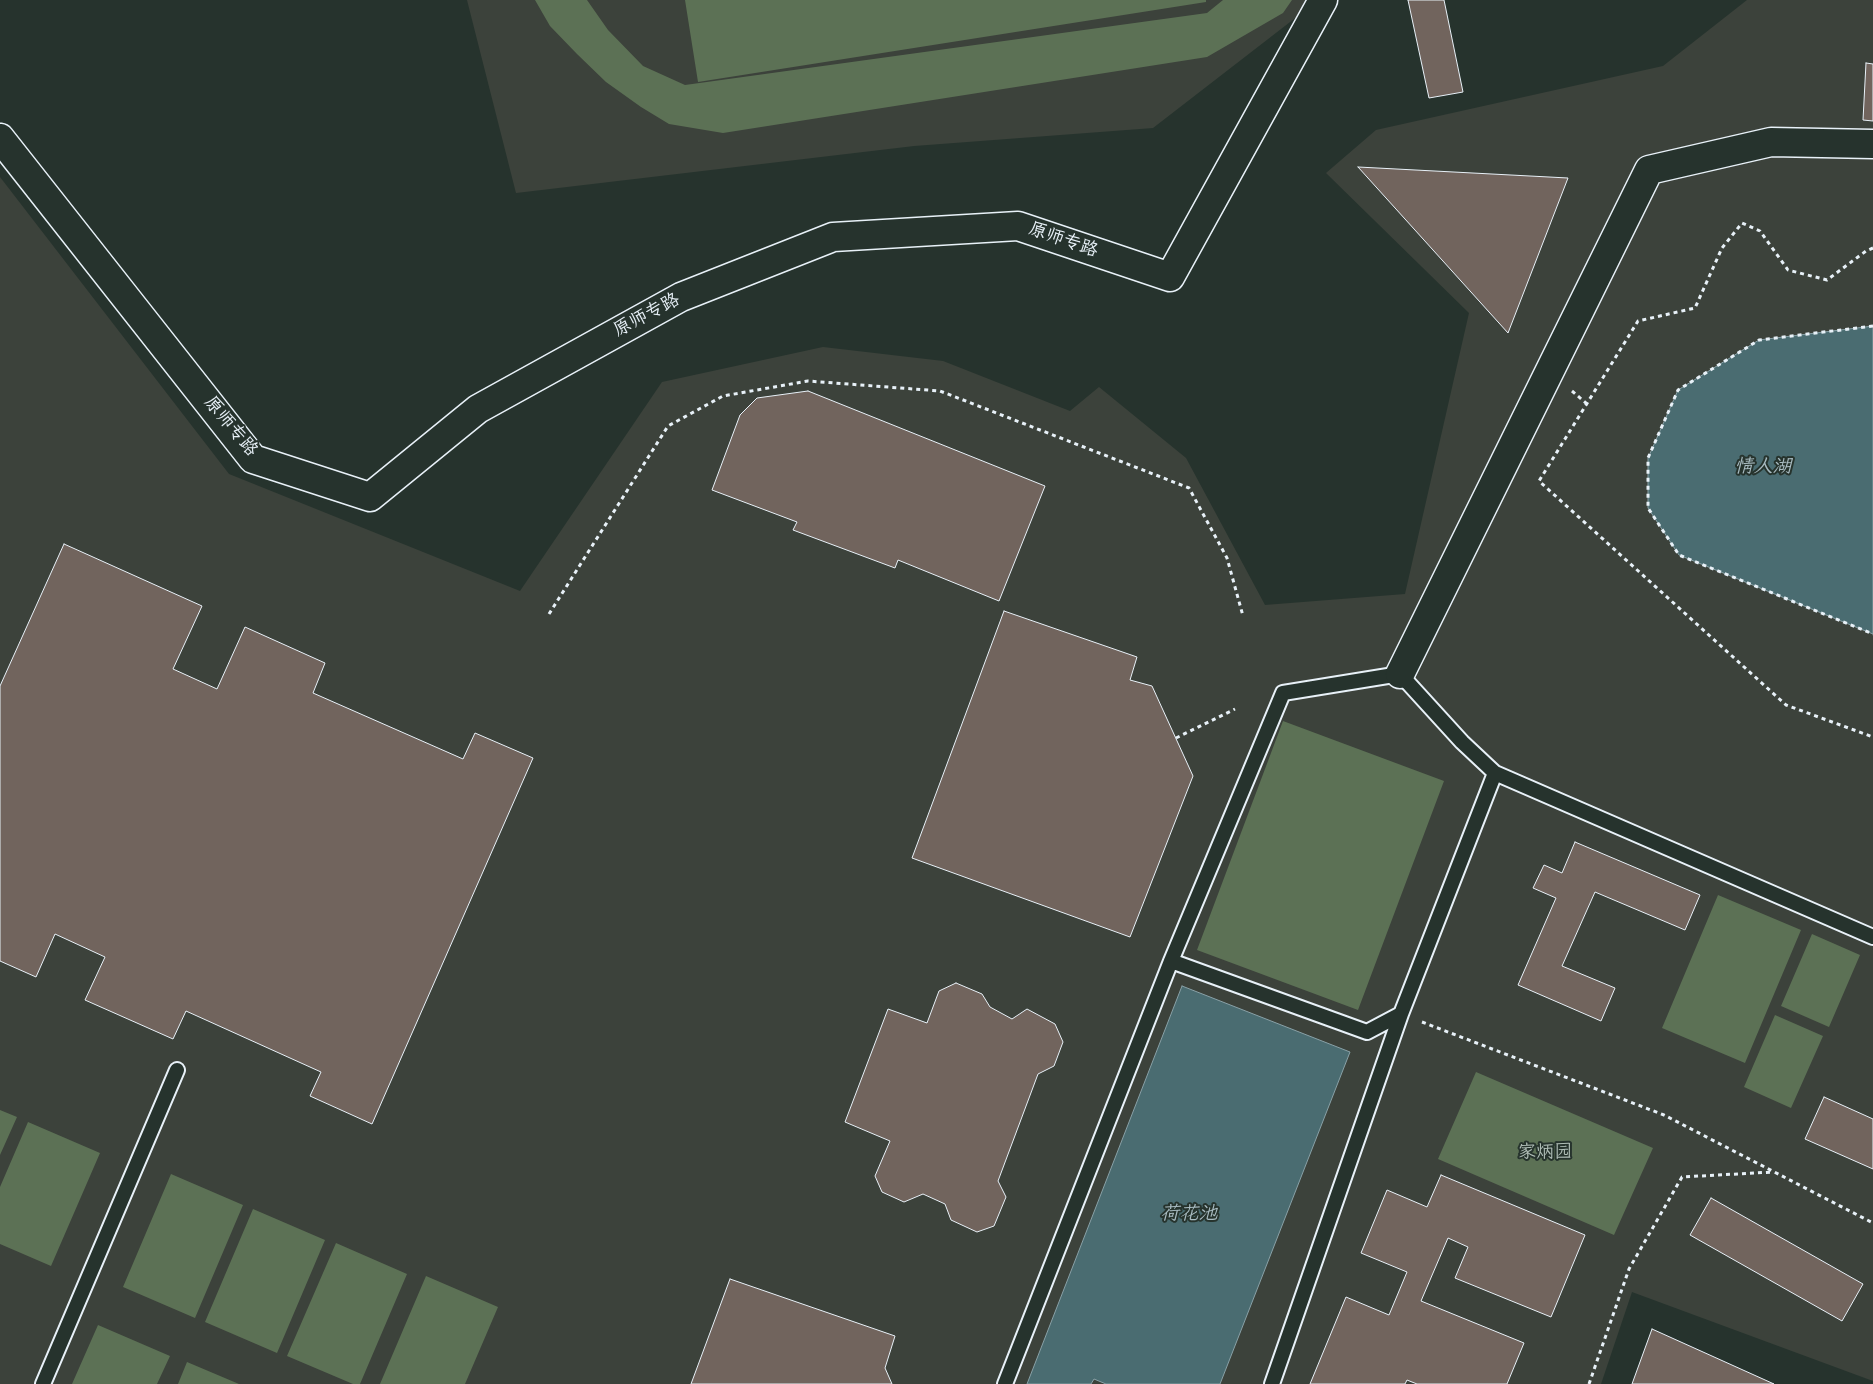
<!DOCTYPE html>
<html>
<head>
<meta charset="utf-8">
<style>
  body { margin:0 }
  canvas { display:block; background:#26332d }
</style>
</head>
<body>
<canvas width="1873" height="1384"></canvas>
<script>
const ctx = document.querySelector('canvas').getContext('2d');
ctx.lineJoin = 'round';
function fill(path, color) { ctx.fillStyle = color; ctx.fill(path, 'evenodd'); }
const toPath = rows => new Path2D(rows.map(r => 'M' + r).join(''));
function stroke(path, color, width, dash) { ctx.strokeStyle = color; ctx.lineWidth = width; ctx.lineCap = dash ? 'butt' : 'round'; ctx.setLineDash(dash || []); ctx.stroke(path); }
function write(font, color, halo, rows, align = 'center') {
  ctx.font = font + ' Mynerve,"LXGW WenKai TC",sans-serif'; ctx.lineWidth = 4; ctx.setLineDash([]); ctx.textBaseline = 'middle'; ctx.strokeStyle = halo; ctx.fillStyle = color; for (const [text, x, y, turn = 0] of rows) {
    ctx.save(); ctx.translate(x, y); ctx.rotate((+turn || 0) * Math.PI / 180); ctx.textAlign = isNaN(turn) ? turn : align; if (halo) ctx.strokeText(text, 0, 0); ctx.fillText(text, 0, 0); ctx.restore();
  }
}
fill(toPath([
  [467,0,1308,0,1303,12,1153,128,914,146,516,193],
  [1747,0,1873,0,1873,1381,1632,1292,1601,1384,0,1384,0,177,229,474,520,591,662,382,823,347,943,361,1070,411,1099,387,1186,458,1265,605,1405,594,1469,313,1326,173,1376,130,1663,66]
]), '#3c423b');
fill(toPath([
  [535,0,587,0,608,30,643,66,685,85,1207,13,1223,0,1292,0,1283,13,1207,57,723,133,669,124,641,107,606,82,577,54,550,26],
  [685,0,1206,0,1206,2,698,82],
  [1283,721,1444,781,1358,1010,1197,950],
  [1718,895,1801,930,1745,1063,1662,1028],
  [1812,934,1860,955,1829,1027,1781,1006],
  [1775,1015,1823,1036,1791,1108,1744,1087],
  [1476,1072,1653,1148,1614,1235,1438,1159],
  [0,1110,17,1117,0,1155],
  [28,1122,100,1153,51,1266,0,1244,0,1187],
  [171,1174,243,1205,195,1318,123,1287],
  [253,1209,325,1240,277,1353,205,1322],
  [336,1243,407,1274,360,1384,353,1384,287,1356],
  [426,1276,498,1307,465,1384,380,1384],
  [98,1325,170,1356,157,1384,72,1384],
  [187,1362,239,1384,178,1384]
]), '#5c7155');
const water = toPath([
  [1873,326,1873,634,1679,555,1648,508,1648,458,1678,390,1759,340,1873,326],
  [1182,986,1350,1052,1220,1384,1106,1384,1094,1379,1091,1384,1027,1384,1182,986]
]);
fill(water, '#4a6c71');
stroke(water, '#89a1a7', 1);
const building = toPath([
  [1408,0,1444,0,1463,92,1429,98,1408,0],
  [1866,63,1873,64,1873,121,1863,120,1866,63],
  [1358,167,1568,178,1508,333,1358,167],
  [808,391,1045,486,999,601,898,560,895,568,793,530,797,522,712,490,740,415,757,398,808,391],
  [64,544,202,606,173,669,217,689,245,627,325,663,313,693,463,759,475,733,533,758,372,1124,310,1096,321,1072,186,1011,173,1039,85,1000,105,957,55,934,36,977,0,961,0,686,64,544],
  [1004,611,1137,657,1130,680,1152,686,1193,776,1130,937,912,858,1004,611],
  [1575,842,1700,895,1685,930,1595,892,1562,966,1615,988,1601,1021,1518,985,1556,898,1533,888,1544,865,1562,873,1575,842],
  [956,983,982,994,990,1007,1012,1019,1027,1009,1055,1024,1063,1042,1054,1066,1038,1074,998,1181,1006,1197,994,1226,977,1232,951,1220,945,1204,923,1194,904,1202,882,1192,875,1176,890,1141,845,1122,888,1009,927,1023,939,991,956,983],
  [1824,1097,1873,1119,1873,1169,1805,1139,1824,1097],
  [1441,1175,1585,1235,1551,1317,1455,1278,1468,1247,1448,1238,1421,1301,1524,1343,1507,1384,1417,1384,1407,1380,1405,1384,1310,1384,1346,1297,1389,1315,1407,1272,1361,1253,1387,1190,1427,1207,1441,1175],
  [1711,1198,1863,1284,1842,1321,1690,1235,1711,1198],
  [730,1279,895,1336,885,1368,892,1384,691,1384,730,1279],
  [1652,1329,1774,1384,1632,1384,1652,1329]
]);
fill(building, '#71645d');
stroke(building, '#e8f1f8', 1);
const service = toPath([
  [1495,773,1873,937],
  [1171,961,1367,1032,1401,1014],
  [43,1384,177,1070],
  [1005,1384,1171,961,1283,693,1400,674,1462,742,1495,773,1401,1014,1272,1384]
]);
const minor = toPath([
  [0,138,253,459,370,497,478,409,681,297,833,237,1018,226,1170,277,1323,0],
  [1400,674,1649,170,1771,142,1873,144]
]);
stroke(service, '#e8f1f8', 18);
stroke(minor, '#e8f1f8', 31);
stroke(toPath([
  [1873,248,1866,251,1827,280,1788,270,1760,231,1742,223,1722,248,1695,308,1638,321,1539,481,1786,705,1873,737],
  [1873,326,1759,340,1678,390,1648,458,1648,508,1679,555,1873,634],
  [1572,391,1587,404],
  [549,614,668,426,723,396,808,381,940,391,1189,488,1227,558,1243,616],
  [1176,738,1235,709],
  [1422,1022,1664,1115,1873,1223],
  [1589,1384,1629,1269,1682,1177,1773,1172]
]), '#e8f1f8', 3, [4, 4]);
stroke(service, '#26332d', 14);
stroke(minor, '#26332d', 28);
write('18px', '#e8f1f8', '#26332d', [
  ["原师专路",1063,241,19],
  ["原师专路",647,316,-28],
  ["原师专路",230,427,50]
]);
write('18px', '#b0beb7', '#26332d', [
  ["家炳园",1545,1153]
]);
write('italic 19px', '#a9bcc2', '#26332d', [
  ["情人湖",1763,468],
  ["荷花池",1189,1215]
]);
</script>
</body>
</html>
